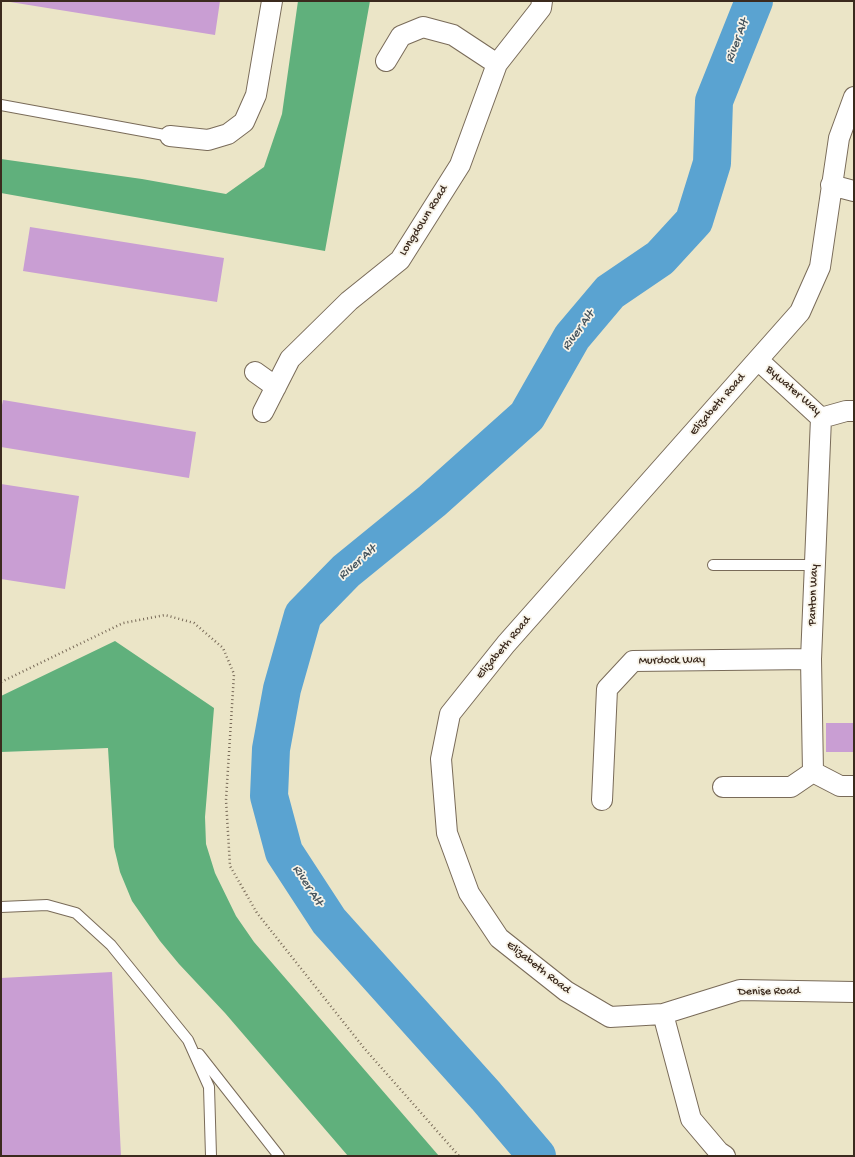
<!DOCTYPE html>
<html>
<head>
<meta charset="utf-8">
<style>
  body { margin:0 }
  #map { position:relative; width:855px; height:1157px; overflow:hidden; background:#ebe5c7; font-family:"Gochi Hand",sans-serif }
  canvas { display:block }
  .frame { position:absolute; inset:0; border:2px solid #3b2a1e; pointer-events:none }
</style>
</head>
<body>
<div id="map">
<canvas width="855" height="1157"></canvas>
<div class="frame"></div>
</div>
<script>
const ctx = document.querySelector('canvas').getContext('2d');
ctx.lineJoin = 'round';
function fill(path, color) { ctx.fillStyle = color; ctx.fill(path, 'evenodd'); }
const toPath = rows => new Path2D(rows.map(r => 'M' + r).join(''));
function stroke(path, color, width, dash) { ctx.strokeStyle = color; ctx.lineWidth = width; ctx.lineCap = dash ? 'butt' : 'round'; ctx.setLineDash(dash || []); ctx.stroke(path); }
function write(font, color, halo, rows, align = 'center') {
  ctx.font = font + ' "Gochi Hand",sans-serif'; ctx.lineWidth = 3.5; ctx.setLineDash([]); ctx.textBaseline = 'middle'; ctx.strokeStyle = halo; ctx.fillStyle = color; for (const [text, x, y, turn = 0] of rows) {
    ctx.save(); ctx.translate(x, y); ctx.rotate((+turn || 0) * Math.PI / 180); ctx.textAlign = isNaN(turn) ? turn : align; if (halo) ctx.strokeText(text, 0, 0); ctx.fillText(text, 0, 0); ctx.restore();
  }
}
fill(toPath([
  [298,1,370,1,325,251,1,193,1,159,142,179,226,194,264,167,282,114],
  [115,641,214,708,205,817,206,844,215,873,236,916,254,942,439,1156,348,1156,225,1013,179,964,160,941,132,901,120,872,114,847,108,748,1,752,1,696]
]), '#60b07c');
stroke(toPath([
  [537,1156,486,1096,329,921,284,852,269,796,271,749,282,689,303,615,346,571,432,501,527,416,572,337,610,292,660,258,694,221,712,163,714,101,754,1]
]), '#5aa3d1', 38);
fill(toPath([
  [4,1,220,1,215,35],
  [30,227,224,258,217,302,23,271],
  [3,400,196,432,189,478,1,447,1,410],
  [1,484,79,496,65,589,1,579],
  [826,723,854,723,854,752,826,752],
  [112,972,121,1156,1,1156,1,978]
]), '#c99ed3');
const lane = toPath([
  [1,105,170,136],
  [713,565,815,565],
  [1,907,47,905,76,913,111,945,188,1040,209,1087,211,1156],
  [199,1054,279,1156]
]);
const street = toPath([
  [386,61,401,36,423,27,453,35,497,64],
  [170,136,208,140,228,134,244,122,256,95,272,1],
  [831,185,854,191],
  [758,360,821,418,846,411,854,411],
  [255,372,276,387],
  [263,412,290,359,349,301,400,260,460,165,497,64,541,8,542,1],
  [813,772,811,659,821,418],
  [723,787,791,787,813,772,840,786,854,786],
  [602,800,607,689,633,661,811,659],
  [663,1014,740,990,854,992],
  [725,1156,719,1152,691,1119,663,1014,610,1017,566,991,499,938,469,893,447,833,441,759,450,714,506,644,800,312,820,267,839,138,854,97]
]);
stroke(lane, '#796b59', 12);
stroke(street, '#796b59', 22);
stroke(toPath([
  [1,682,123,623,165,615,194,623,223,648,234,674,226,800,230,866,257,913,364,1048,459,1156]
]), '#796b59', 2.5, [1, 3]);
stroke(lane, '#fff', 10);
stroke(street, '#fff', 20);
write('12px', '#3b2a1e', '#f7f3e8', [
  ["Longdown Road",424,221,-58],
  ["Bywater Way",793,391,41],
  ["Elizabeth Road",718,405,-49],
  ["Panton Way",814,595,-88],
  ["Elizabeth Road",504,648,-50],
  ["Murdock Way",672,661,-1],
  ["Elizabeth Road",538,968,38],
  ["Denise Road",769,992,-1]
]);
write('italic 13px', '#46545d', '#f7f3e8', [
  ["River Alt",738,41,-69],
  ["River Alt",579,331,-54],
  ["River Alt",358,563,-41],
  ["River Alt",307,886,57]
]);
</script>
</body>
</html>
